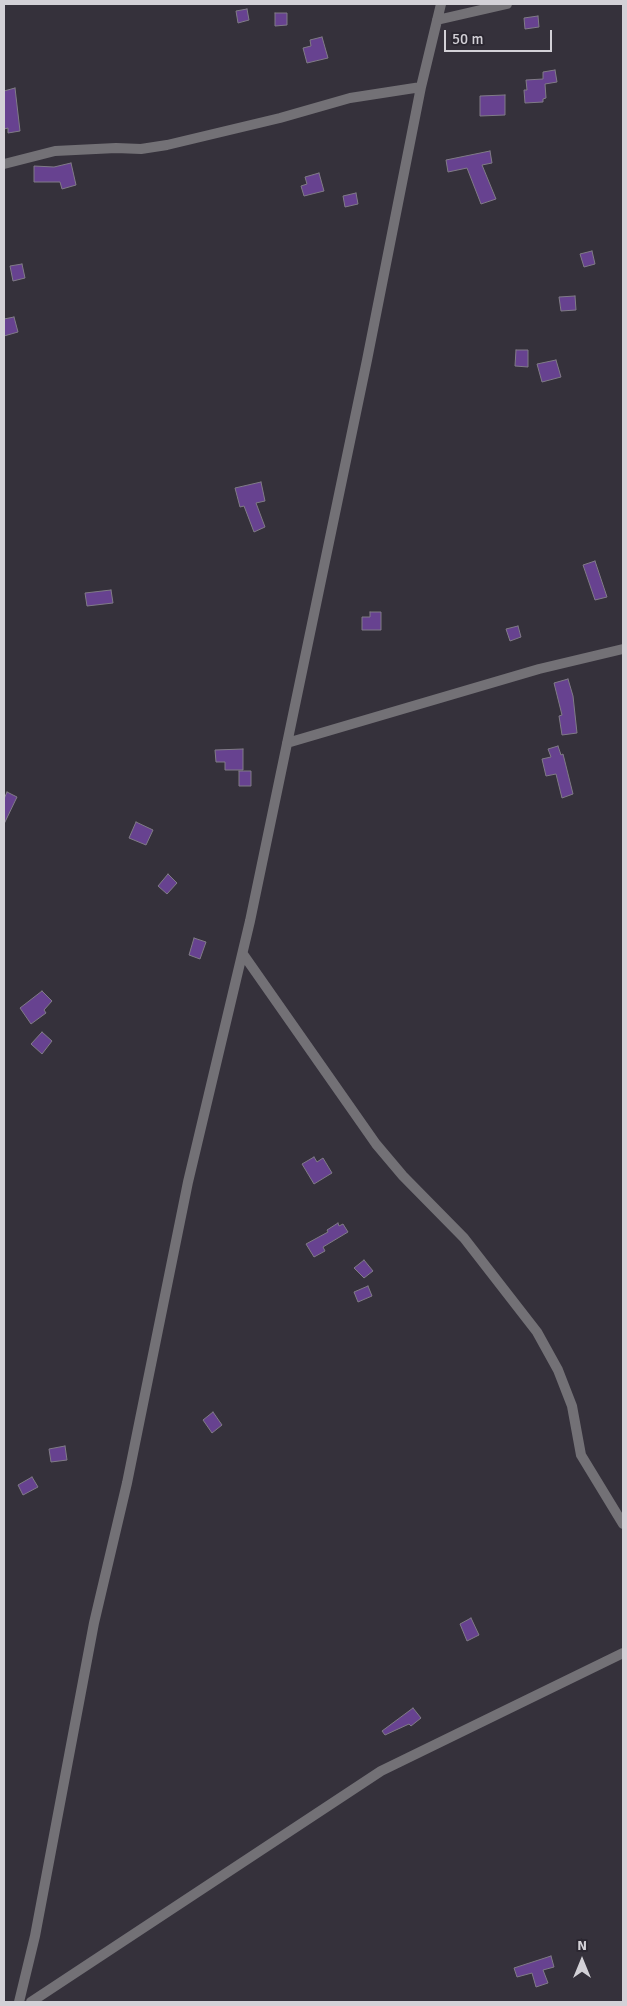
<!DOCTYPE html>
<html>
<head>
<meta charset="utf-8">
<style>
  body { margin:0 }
  #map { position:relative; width:627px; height:2006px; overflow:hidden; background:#35313b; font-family:Signika,sans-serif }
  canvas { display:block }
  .frame { position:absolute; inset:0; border:5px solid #d3d1d7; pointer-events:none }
  .north { position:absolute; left:557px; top:1936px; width:50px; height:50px; -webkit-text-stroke:4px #2b2731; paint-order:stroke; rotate:0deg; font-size:14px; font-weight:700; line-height:20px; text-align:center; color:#d3d1d7 }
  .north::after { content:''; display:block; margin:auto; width:18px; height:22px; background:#d3d1d7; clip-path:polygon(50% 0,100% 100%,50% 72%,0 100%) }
  .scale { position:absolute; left:444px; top:30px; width:108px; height:22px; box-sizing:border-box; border:2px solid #d3d1d7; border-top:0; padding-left:6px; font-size:15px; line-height:18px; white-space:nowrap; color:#d3d1d7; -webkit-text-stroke:4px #2b2731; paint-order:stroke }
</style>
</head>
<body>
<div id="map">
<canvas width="627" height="2006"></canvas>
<div class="frame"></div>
<div class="north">N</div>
<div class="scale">50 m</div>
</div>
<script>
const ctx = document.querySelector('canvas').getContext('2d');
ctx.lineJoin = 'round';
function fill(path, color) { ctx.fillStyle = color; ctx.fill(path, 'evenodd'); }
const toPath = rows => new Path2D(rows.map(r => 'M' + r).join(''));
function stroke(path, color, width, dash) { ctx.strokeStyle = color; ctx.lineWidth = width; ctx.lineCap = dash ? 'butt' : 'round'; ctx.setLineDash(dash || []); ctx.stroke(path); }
const building = toPath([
  [247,9,249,20,238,23,236,11,247,9],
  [275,13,287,13,287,25,275,26,275,13],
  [538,16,539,27,525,29,524,18,538,16],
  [322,37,328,58,307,63,303,48,311,46,310,40,322,37],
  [555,70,557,82,545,84,546,98,543,99,543,102,525,103,524,90,527,90,526,80,543,79,543,72,555,70],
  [15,88,20,131,8,133,8,128,4,129,4,91,15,88],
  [505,95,505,115,480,116,480,96,505,95],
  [490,151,492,163,482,165,496,199,481,204,467,168,448,172,446,160,490,151],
  [71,163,76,185,62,189,60,182,34,182,34,166,54,167,71,163],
  [319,173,324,191,304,196,301,186,307,184,305,177,319,173],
  [356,193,358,204,345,207,343,196,356,193],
  [592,251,595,264,584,267,580,254,592,251],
  [22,264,25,278,13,281,10,266,22,264],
  [575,296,576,310,561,311,559,297,575,296],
  [14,317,18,332,4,336,4,319,14,317],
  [516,350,528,350,528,367,515,366,516,350],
  [556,360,561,377,542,382,537,364,556,360],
  [261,482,265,501,256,503,265,527,254,532,244,506,240,507,235,488,261,482],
  [595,561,607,597,595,600,583,565,595,561],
  [111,590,113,603,87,606,85,593,111,590],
  [370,612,381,612,381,630,362,630,362,617,370,617,370,612],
  [518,626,521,637,510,641,506,629,518,626],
  [568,679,573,696,577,733,562,735,559,716,562,715,554,683,568,679],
  [558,746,561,755,563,754,573,794,562,798,556,774,546,776,542,759,551,757,548,749,558,746],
  [243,749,243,770,225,770,225,762,216,762,215,750,243,749],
  [239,771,251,771,251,786,239,786,239,771],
  [7,792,17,797,4,824,4,799,7,792],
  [136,822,153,830,146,845,129,838,136,822],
  [168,874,177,883,167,894,158,886,168,874],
  [194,938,206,942,200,959,189,955,194,938],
  [42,991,52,1001,44,1010,46,1013,31,1024,20,1008,42,991],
  [42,1032,52,1041,42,1054,31,1044,42,1032],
  [314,1157,317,1162,323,1158,332,1173,314,1184,302,1164,314,1157],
  [338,1223,339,1226,343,1224,348,1232,323,1247,325,1251,314,1257,306,1244,328,1232,327,1230,338,1223],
  [364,1260,373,1271,364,1278,354,1268,364,1260],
  [368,1286,372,1296,358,1302,354,1292,368,1286],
  [213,1412,222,1425,212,1433,203,1420,213,1412],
  [65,1446,67,1460,51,1462,49,1449,65,1446],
  [32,1477,38,1487,23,1495,18,1485,32,1477],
  [471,1618,479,1635,467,1641,460,1624,471,1618],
  [413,1708,421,1718,411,1726,409,1724,385,1735,382,1731,413,1708],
  [551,1956,554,1967,543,1970,548,1983,536,1987,532,1973,517,1977,514,1968,551,1956]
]);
fill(building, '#674290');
stroke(building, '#807b87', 1);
stroke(toPath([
  [437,20,507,4],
  [4,164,55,151,116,148,141,149,167,145,280,118,350,98,421,87],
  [287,743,539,669,623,649],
  [243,954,376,1144,403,1176,464,1238,537,1332,558,1370,572,1406,581,1455,623,1524],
  [19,2002,35,1936,94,1623,127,1483,188,1182,250,921,367,360,421,87,441,4],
  [31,2002,381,1771,623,1653]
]), '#737176', 10);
</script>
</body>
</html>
